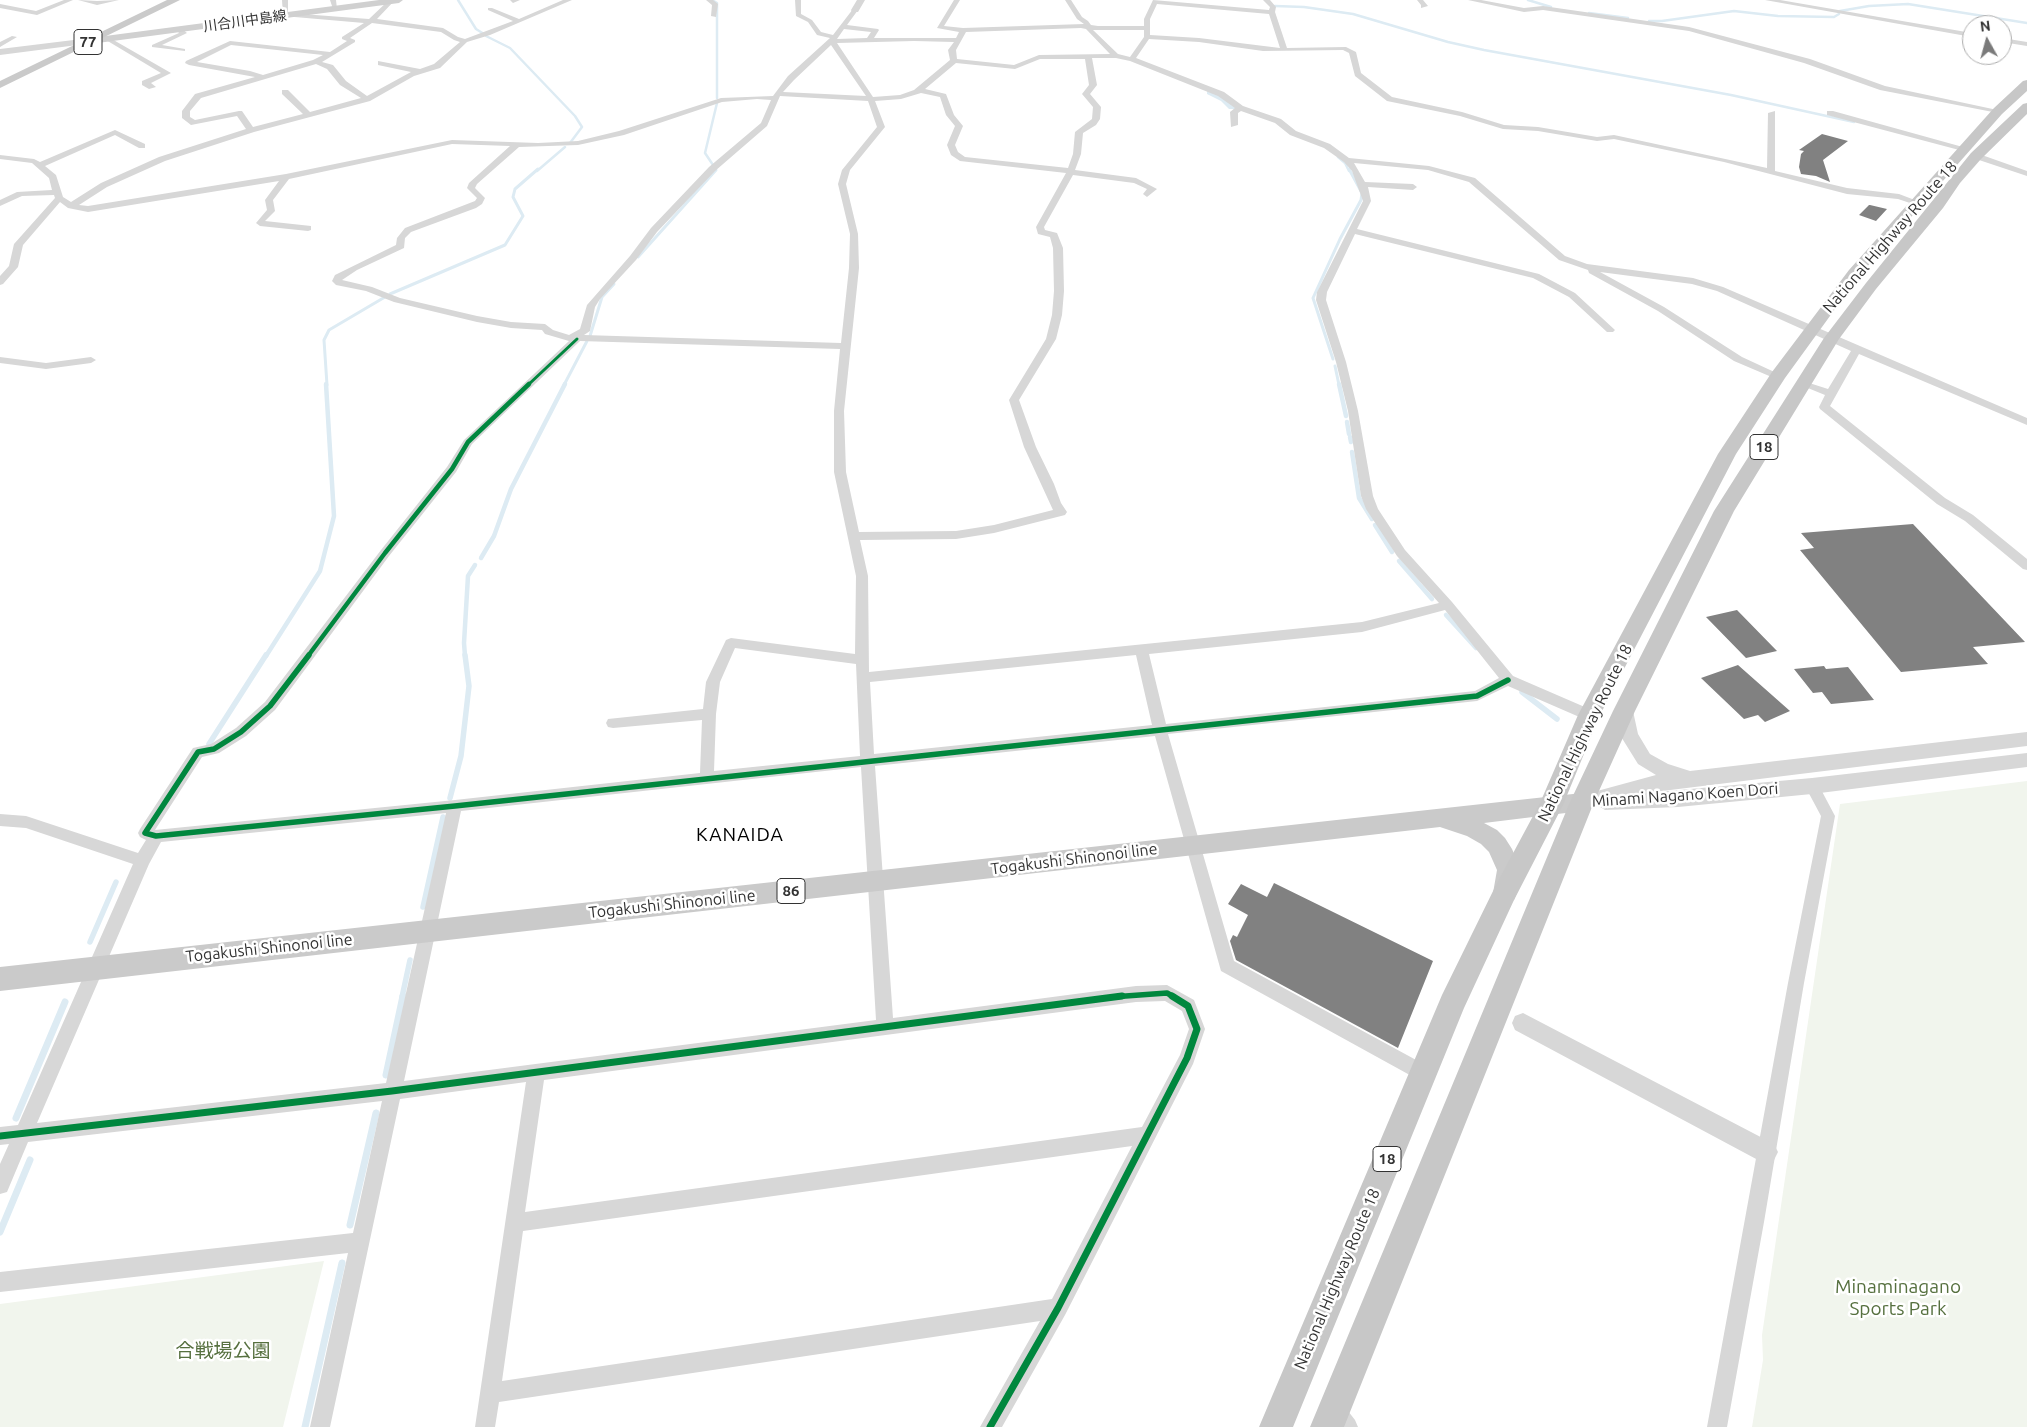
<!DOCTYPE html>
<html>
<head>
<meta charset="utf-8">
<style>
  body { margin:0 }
  #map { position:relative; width:2027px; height:1427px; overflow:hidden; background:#fff; font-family:Ubuntu,sans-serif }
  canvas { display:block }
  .north { position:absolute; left:1962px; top:15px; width:50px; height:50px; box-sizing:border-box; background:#fff; border:1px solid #adadad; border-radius:50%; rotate:353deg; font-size:14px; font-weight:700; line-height:20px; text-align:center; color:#333 }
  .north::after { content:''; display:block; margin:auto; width:18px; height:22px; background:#7a7a7a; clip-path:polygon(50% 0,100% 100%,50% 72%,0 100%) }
</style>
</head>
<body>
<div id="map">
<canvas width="2027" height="1427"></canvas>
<div class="north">N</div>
</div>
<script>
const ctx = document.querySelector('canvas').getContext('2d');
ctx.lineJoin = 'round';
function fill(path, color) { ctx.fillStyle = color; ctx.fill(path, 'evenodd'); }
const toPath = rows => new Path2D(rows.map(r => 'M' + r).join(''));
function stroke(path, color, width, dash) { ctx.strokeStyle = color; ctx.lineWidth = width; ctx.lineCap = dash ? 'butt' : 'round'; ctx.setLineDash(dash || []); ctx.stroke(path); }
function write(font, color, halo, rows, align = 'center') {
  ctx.font = font + ' Ubuntu,"Noto Sans JP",sans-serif'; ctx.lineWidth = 5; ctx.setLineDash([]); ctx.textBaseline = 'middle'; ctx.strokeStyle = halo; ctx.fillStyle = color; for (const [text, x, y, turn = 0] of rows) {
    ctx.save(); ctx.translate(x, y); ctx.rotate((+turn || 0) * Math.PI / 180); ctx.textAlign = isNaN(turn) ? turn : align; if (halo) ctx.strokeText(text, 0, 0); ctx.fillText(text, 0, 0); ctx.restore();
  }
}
fill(toPath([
  [2027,781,2027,1427,1752,1427,1763,1360,1762,1335,1840,804],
  [324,1261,283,1427,0,1427,0,1304]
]), '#f1f5ed');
stroke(toPath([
  [458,0,476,29,484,34],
  [712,0,717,3,717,98],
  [1528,0,1551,7],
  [1275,6,1304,7,1353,14,1448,42,1484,50,1731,95,1854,122],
  [1840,11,1869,6,1908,4,2027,23],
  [1589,13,1628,18],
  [1649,21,1662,21,1734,11,1778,16,1834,17,1839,14],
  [486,36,510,48,575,116,582,127,570,143],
  [1338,157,1345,163,1349,171],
  [713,165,705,153,717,103],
  [537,171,565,147]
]), '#ddebf3', 2.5);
stroke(toPath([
  [638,257,716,170],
  [390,294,505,245,523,216,513,197,515,189,538,169],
  [590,336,602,297,614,284],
  [1333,359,1313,298,1340,239,1361,200,1362,193,1349,169],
  [1335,366,1339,385],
  [327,385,324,340,329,330,385,297],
  [564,385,587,341]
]), '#ddebf3', 3);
stroke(toPath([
  [1339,384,1346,416],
  [1347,422,1349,434],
  [1350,437,1351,442],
  [1352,452,1359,498,1372,519],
  [1375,525,1392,552],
  [481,558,494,536,511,489,565,384],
  [1399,561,1432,599],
  [1446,615,1476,648],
  [266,656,320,571,334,516,326,384],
  [465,656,464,643,468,576,475,565]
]), '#ddebf3', 4.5);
stroke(toPath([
  [1522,692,1557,719],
  [209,744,266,655],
  [450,798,461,756,469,686,465,655],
  [423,907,443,817],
  [90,942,116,882],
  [402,997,410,960]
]), '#ddebf3', 5.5);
stroke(toPath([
  [386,1075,403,996],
  [16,1118,65,1002],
  [350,1225,376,1113],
  [0,1232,30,1160],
  [305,1427,342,1263]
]), '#ddebf3', 7);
fill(toPath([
  [1210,89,1227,97,1237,107,1235,109,1229,109,1221,101,1207,94,1207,90,1210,89]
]), '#ddebf3');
fill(toPath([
  [1822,134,1848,141,1823,160,1830,182,1816,176,1801,174,1799,167,1801,154,1804,151,1799,150],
  [1869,205,1870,205,1887,209,1876,221,1859,215],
  [1913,524,2025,642,1973,647,1988,664,1901,672,1800,550,1814,548,1801,533],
  [1737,610,1777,651,1746,658,1706,617],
  [1738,665,1790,711,1765,722,1758,715,1744,719,1701,678],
  [1824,666,1826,669,1848,667,1874,700,1831,704,1822,692,1813,693,1794,669],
  [1274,883,1433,961,1398,1048,1236,960,1230,941,1233,935,1237,937,1248,915,1228,904,1241,884,1267,897]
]), '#818181');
fill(toPath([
  [64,0,73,0,37,15,0,8,0,4,36,11,64,0],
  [78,0,97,1,119,0,97,5,78,0],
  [282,0,288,0,288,13,369,19,389,0,395,0,377,19,443,28,458,37,465,39,513,21,488,10,488,8,492,8,519,19,563,0,572,0,490,35,467,42,440,68,414,76,370,101,254,132,165,161,107,187,79,205,88,206,286,174,452,140,538,143,578,141,619,131,721,98,773,96,788,76,830,38,817,35,808,22,796,16,795,0,801,0,801,14,812,20,821,32,833,35,853,9,857,9,858,10,847,25,878,29,879,30,874,38,956,38,959,32,937,28,954,0,960,0,944,26,963,28,1084,24,1077,19,1065,0,1071,0,1082,17,1088,21,1091,25,1098,26,1144,26,1144,19,1153,0,1269,10,1270,7,1263,0,1270,0,1276,7,1275,12,1287,48,1346,47,1356,52,1361,73,1392,97,1462,112,1504,125,1538,127,1597,137,1614,135,1767,168,1768,113,1775,111,1775,171,1847,188,1899,194,1920,202,1916,205,1898,199,1847,194,1724,162,1614,139,1597,141,1538,131,1503,129,1460,116,1387,101,1355,76,1349,53,1343,50,1263,51,1199,42,1149,39,1136,58,1224,92,1243,106,1281,119,1296,131,1330,144,1349,158,1429,166,1475,178,1565,256,1587,264,1693,278,1723,287,2027,418,2027,425,1859,354,1830,406,1945,498,1973,515,2027,559,2027,570,2023,569,1965,521,1937,504,1820,409,1819,407,1825,395,1798,384,1803,381,1828,389,1851,351,1717,291,1692,284,1600,272,1664,307,1742,357,1783,376,1778,379,1774,378,1734,361,1658,311,1589,273,1588,270,1559,260,1469,182,1428,170,1354,163,1365,182,1413,184,1417,187,1413,190,1368,187,1371,201,1357,229,1539,274,1575,293,1615,330,1613,332,1607,332,1569,297,1533,278,1355,234,1327,292,1326,300,1346,362,1358,411,1373,496,1378,509,1405,550,1452,602,1513,676,1594,711,1596,715,1594,719,1589,720,1584,719,1508,686,1477,701,1168,734,1234,961,1429,1067,1432,1073,1429,1079,1423,1082,1417,1079,1221,971,1155,736,875,766,893,1018,1136,986,1167,985,1194,1000,1205,1029,1193,1064,1065,1315,1002,1427,980,1427,1040,1321,499,1402,495,1427,475,1427,526,1082,400,1099,330,1427,310,1427,348,1253,0,1292,0,1272,353,1233,382,1101,28,1142,7,1192,0,1194,0,1164,9,1144,0,1145,0,1127,18,1125,133,864,26,828,0,826,0,814,26,816,138,853,146,840,140,837,138,833,140,829,193,748,211,744,236,728,265,702,381,550,447,467,464,440,569,341,545,334,542,330,511,328,477,322,394,302,366,291,336,285,332,281,335,275,396,245,397,238,405,228,475,201,477,198,467,188,469,183,510,146,452,144,289,179,273,200,275,211,265,221,311,226,311,230,308,231,260,226,256,223,267,210,265,200,279,181,88,212,68,208,60,202,23,245,18,267,3,284,0,285,0,276,9,266,14,244,55,198,54,195,22,196,0,206,0,200,17,192,52,190,49,178,32,163,0,159,0,155,34,159,40,162,115,130,145,144,145,148,139,148,115,135,45,166,56,175,63,197,71,202,101,183,159,157,246,129,237,116,191,125,182,118,182,111,195,94,255,77,189,65,185,63,186,61,230,41,330,52,347,41,342,39,342,37,364,23,283,16,282,0],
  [1157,4,1269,14,1280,48,1199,38,1150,35,1150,19,1157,4],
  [372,23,441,32,454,40,460,42,434,64,420,69,378,61,378,65,411,72,367,96,346,81,333,65,322,62,355,42,355,40,350,38,372,23],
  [1081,28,1086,29,1110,54,1039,55,1014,65,957,59,956,50,966,32,1081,28],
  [844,29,871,32,867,38,837,39,844,29],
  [1093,30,1144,30,1144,37,1130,57,1118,54,1093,30],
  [914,41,954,42,948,50,950,60,914,90,900,95,873,97,837,43,914,41],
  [231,45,323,55,313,60,263,75,250,71,197,62,231,45],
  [831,45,866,96,783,92,794,80,831,45],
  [1092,58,1116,58,1130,61,1218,96,1235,108,1230,112,1231,127,1238,125,1238,113,1241,111,1275,123,1290,135,1324,148,1344,162,1352,171,1363,201,1317,292,1316,300,1336,362,1348,411,1361,496,1366,509,1397,556,1439,603,1362,622,869,672,868,576,860,540,956,539,994,533,1065,515,1067,512,1061,503,1054,484,1036,447,1019,400,1056,339,1062,315,1064,291,1063,248,1057,233,1045,230,1044,227,1073,175,1134,183,1147,189,1143,194,1147,197,1157,189,1136,178,1075,170,1081,154,1083,133,1096,125,1100,119,1101,107,1090,94,1097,85,1092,58],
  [1040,59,1085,59,1089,85,1082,94,1093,107,1092,119,1075,132,1073,154,1068,168,965,157,958,152,955,145,963,126,954,115,946,94,925,89,956,63,1015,69,1040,59],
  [316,64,327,69,340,85,361,98,310,112,288,90,282,90,282,94,303,114,253,127,242,111,239,111,195,120,190,117,190,111,201,98,316,64],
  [921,93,940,97,946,115,955,126,947,145,951,155,960,161,1066,173,1036,227,1038,234,1050,237,1053,248,1054,291,1052,315,1046,339,1009,400,1024,447,1053,510,994,525,956,531,859,532,846,472,844,411,859,268,858,234,846,184,850,170,885,127,875,101,901,99,921,93],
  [780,96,868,101,877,127,842,170,838,184,850,234,849,268,841,343,584,335,590,331,595,307,600,299,636,260,657,232,715,171,767,126,780,96],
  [757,99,771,100,761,123,709,167,651,228,630,256,587,305,580,329,569,335,553,330,545,324,511,322,477,316,400,298,372,287,342,280,357,270,404,248,405,238,411,232,476,208,482,204,485,198,475,188,477,184,519,147,578,145,624,135,722,102,757,99],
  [580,341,840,349,834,411,834,472,856,576,855,654,731,638,726,640,706,682,703,709,608,719,606,723,608,727,613,728,702,720,700,773,455,800,155,830,202,757,219,753,246,736,275,710,389,556,456,472,472,444,580,341],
  [1445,610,1499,678,1475,691,1166,724,1149,654,1362,632,1445,610],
  [735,648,856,664,860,756,714,771,716,714,720,682,735,648],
  [1136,655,1152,725,874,754,870,682,1136,655],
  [861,767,876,1020,404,1081,461,811,861,767],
  [446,813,386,1083,37,1123,149,864,161,842,446,813],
  [1165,1001,1182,1011,1189,1029,1180,1055,1142,1127,525,1212,544,1080,1136,1002,1165,1001],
  [1132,1146,1052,1299,502,1381,523,1231,1132,1146],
  [330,0,336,0,337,9,333,9,330,0],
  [510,0,520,0,513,3,510,0],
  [706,0,713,0,718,4,716,17,711,16,712,5,706,0],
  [1417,0,1423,0,1428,6,1421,8,1421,5,1417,0],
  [1468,0,1481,0,1524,8,1543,6,1689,27,1810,59,1885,86,2002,111,1998,113,1880,90,1804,63,1689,31,1543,10,1524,12,1468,0],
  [1765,0,1780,0,1972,33,1972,37,1765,0],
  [177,28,181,28,187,33,162,45,185,49,185,51,152,47,152,45,179,33,176,29,177,28],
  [12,36,17,37,0,47,0,42,12,36],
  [106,38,110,38,171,73,151,83,156,87,149,89,142,85,142,81,161,73,106,40,106,38],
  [2002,38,2027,42,2027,46,2002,42,2002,38],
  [1827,111,1833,111,1970,149,1963,151,1827,115,1827,111],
  [1973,154,1979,154,2027,171,2027,176,1973,158,1973,154],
  [0,357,46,363,91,357,96,360,91,363,46,369,0,363,0,357],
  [1812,780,1817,782,1835,816,1804,983,1764,1222,1727,1427,1707,1427,1788,983,1821,816,1805,786,1807,782,1812,780],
  [1334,1399,1341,1402,1355,1420,1358,1427,1335,1427,1324,1409,1327,1402,1334,1399]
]), '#d7d7d7');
fill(toPath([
  [857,0,865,0,858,12,852,12,851,10,857,0],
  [90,38,93,39,93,43,0,55,0,49,90,38],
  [1624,704,1630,706,1633,711,1638,734,1650,754,1668,764,1690,771,2027,732,2027,746,1646,793,1812,778,2027,753,2027,767,1812,794,1678,807,1605,810,1597,805,1582,810,1575,807,1573,802,1575,797,1656,775,1638,764,1620,735,1615,711,1618,706,1624,704],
  [1523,1013,1774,1144,1778,1152,1774,1160,1766,1164,1758,1160,1515,1030,1512,1023,1515,1016,1523,1013]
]), '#d7d7d7');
fill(toPath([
  [379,0,403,0,399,3,90,44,85,41,90,38,379,0]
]), '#d0d0d0');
fill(toPath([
  [167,0,180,0,0,88,0,81,167,0],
  [1582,793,1590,795,1593,802,1590,809,1582,811,1484,823,1497,830,1505,838,1512,849,1521,870,1517,893,1514,900,1505,904,1496,900,1493,893,1497,870,1489,852,1481,844,1467,836,1440,827,0,991,0,967,1582,793]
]), '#cacaca');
fill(toPath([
  [2027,80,2027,91,2002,114,1859,276,1785,378,1736,454,1600,715,1563,805,1514,900,1464,1008,1293,1427,1259,1427,1442,995,1496,885,1540,803,1578,715,1718,454,1772,372,1849,270,1994,108,2023,81,2027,80],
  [2027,103,2027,114,1981,159,1960,183,1943,208,1876,289,1839,339,1734,511,1635,711,1594,802,1344,1427,1310,1427,1570,802,1613,711,1714,511,1824,338,1866,283,1971,153,2023,104,2027,103]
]), '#c7c7c7');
stroke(toPath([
  [528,385,577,339]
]), '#00873e', 3);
stroke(toPath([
  [308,656,385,553,452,469,468,442,529,384]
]), '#00873e', 4.5);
stroke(toPath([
  [309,655,270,706,241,732,214,749,198,752,145,833,156,836,455,806,1477,696,1508,680],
  [1112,997,1167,993,1174,997]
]), '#00873e', 5.5);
stroke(toPath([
  [0,1136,392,1091,1122,996],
  [990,1427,1058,1308,1187,1058,1197,1029,1188,1006,1172,996]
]), '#00873e', 7);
write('14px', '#333', '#fff', [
  ["川合川中島線",245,21,-8]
]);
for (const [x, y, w] of [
  [88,42,28],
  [1764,447,28],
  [791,891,28],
  [1387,1159,28]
]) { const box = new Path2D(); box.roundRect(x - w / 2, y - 12.5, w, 25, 4); ctx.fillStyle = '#fff'; ctx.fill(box); stroke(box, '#333', 1); }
write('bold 15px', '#333', null, [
  ["77",88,42],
  ["18",1764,447],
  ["86",791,891],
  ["18",1387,1159]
]);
write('16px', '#333', '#fff', [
  ["National Highway Route 18",1890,237,-49],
  ["National Highway Route 18",1585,733,-64],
  ["Minami Nagano Koen Dori",1685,795,-4],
  ["Togakushi Shinonoi line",1074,859,-7],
  ["Togakushi Shinonoi line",672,904,-6],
  ["Togakushi Shinonoi line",269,948,-6],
  ["National Highway Route 18",1337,1279,-67]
]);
ctx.letterSpacing = '1px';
write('19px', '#000', '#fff', [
  ["KANAIDA",740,835]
]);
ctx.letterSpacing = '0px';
write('19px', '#56703f', '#fff', [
  ["Minaminagano",1898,1287],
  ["Sports Park",1898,1309],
  ["合戦場公園",223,1351]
]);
</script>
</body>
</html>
